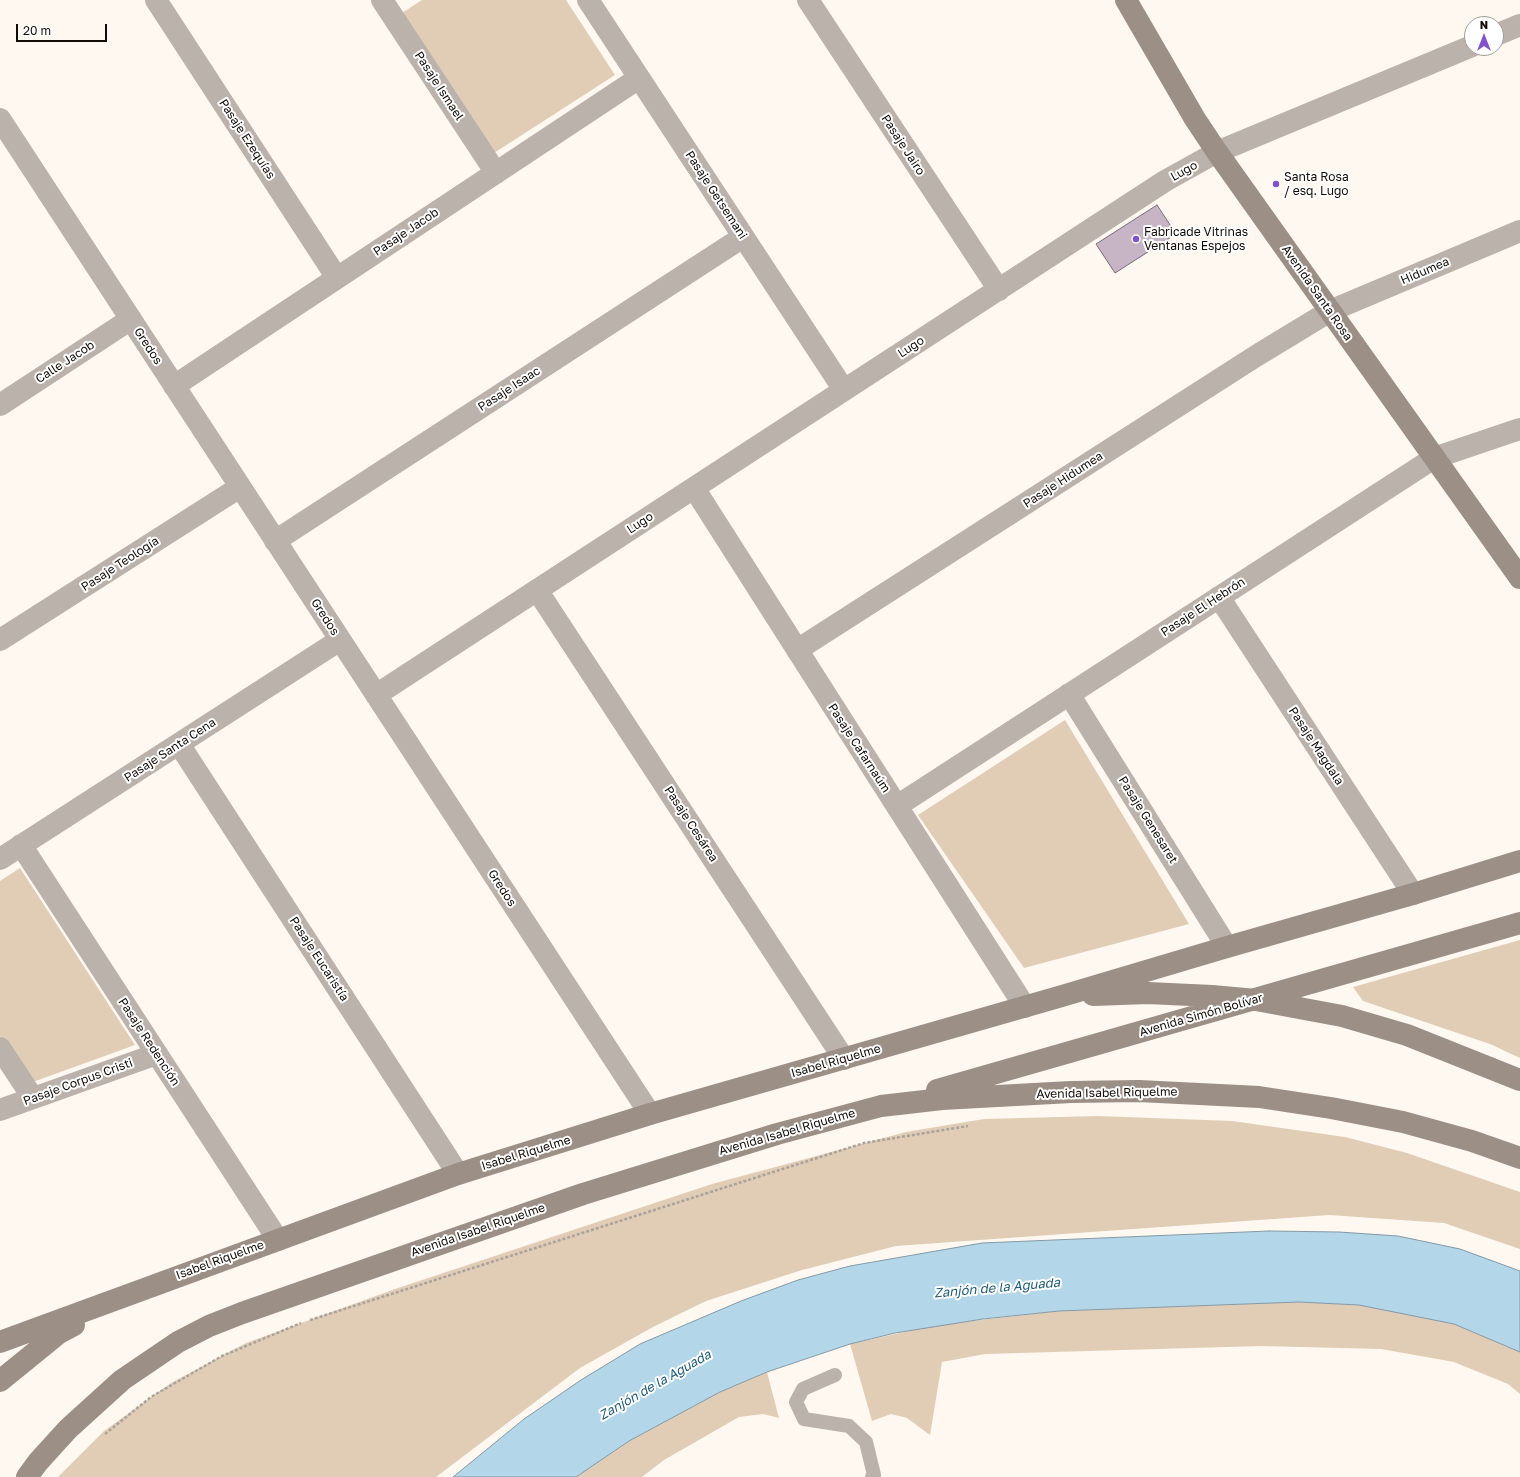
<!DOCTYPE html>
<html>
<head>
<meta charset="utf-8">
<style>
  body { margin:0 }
  #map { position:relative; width:1520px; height:1477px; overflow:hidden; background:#fef8f0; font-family:"Golos Text",sans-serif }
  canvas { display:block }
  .north { position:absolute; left:1464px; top:16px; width:40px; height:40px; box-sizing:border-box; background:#fff; border:1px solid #a09e9b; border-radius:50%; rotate:0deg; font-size:11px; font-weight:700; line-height:16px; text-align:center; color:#110c06 }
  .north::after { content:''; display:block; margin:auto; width:14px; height:18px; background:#8053cc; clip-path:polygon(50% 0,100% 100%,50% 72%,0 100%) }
  .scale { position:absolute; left:16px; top:24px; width:91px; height:18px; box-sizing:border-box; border:2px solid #110c06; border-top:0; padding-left:5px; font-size:12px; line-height:14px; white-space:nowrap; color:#110c06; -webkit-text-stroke:3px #fff; paint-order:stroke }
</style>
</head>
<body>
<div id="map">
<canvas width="1520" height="1477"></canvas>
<div class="north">N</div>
<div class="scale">20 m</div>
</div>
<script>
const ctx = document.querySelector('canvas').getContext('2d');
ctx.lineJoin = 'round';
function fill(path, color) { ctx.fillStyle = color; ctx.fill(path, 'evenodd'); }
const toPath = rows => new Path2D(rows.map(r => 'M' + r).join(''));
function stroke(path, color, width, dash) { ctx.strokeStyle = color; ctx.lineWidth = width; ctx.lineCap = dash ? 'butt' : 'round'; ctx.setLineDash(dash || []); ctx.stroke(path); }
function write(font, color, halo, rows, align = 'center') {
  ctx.font = font + ' "Golos Text",sans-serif'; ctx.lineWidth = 4; ctx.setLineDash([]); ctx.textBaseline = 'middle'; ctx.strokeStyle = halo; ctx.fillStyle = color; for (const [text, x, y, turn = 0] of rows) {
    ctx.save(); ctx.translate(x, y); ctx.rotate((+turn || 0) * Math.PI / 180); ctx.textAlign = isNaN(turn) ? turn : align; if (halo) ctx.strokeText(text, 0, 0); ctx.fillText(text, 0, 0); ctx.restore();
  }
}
fill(toPath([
  [422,0,566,0,615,75,494,153,402,13],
  [1065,720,1189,924,1024,968,918,815],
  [20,868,135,1045,30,1083,0,1036,0,881],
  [1520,940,1520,1058,1490,1044,1363,1001,1353,987],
  [1098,1116,1232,1121,1345,1137,1407,1153,1520,1192,1520,1249,1444,1223,1329,1215,896,1246,802,1270,706,1301,653,1327,580,1368,436,1477,58,1477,104,1431,171,1383,246,1343,395,1289,712,1184,906,1132,984,1119],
  [1299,1302,1359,1305,1407,1313,1454,1324,1520,1352,1520,1394,1508,1384,1454,1362,1381,1349,1261,1346,985,1354,942,1362,930,1435,907,1418,891,1414,872,1421,850,1344,937,1325,1059,1311],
  [767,1372,779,1418,763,1414,739,1417,664,1460,642,1477,576,1477,629,1441,720,1392]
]), '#e1cdb6');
const water = toPath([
  [1269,1231,1339,1232,1398,1236,1460,1249,1520,1271,1520,1352,1454,1324,1359,1305,1299,1302,1059,1311,983,1319,895,1333,850,1344,767,1372,720,1392,629,1441,576,1477,453,1477,524,1419,581,1380,640,1344,741,1301,798,1280,850,1266,982,1243,1269,1231]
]);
fill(water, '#b4d6e9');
stroke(water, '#8399a5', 1);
const building = toPath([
  [1157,205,1176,234,1115,273,1096,244,1157,205]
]);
fill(building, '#c7b5c5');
stroke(building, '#7a6a79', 1);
stroke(toPath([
  [310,1320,864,1143,968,1126],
  [105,1434,151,1397,222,1356,301,1323]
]), '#a9a39c', 2.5, [3, 2]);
stroke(toPath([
  [835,1375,803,1389,796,1402,804,1419,849,1426,866,1442,874,1475,872,1477]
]), '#bbb2ab', 14);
stroke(toPath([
  [156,0,337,278],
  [382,0,496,173],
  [588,0,844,390],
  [808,0,999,290],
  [1496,35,1520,25],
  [0,119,650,1114],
  [174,386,639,78],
  [0,405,131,319],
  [694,488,1025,1007],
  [275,541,743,237],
  [537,590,844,1059],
  [1219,597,1413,894],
  [0,640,240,487],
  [797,650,1256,356,1330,311,1520,231],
  [1069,694,1227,947],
  [376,695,1165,181,1217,152,1472,46],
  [179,744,458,1174],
  [897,806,1434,458,1520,429],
  [21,845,278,1240],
  [0,859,340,640],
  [0,1048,33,1098],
  [0,1110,157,1054]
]), '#bbb2ab', 22);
stroke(toPath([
  [1126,0,1195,119,1217,152,1520,578],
  [1093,995,1148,993,1212,996,1256,1000,1342,1016,1407,1035,1520,1080],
  [937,1090,1520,923],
  [0,1342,458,1174,650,1114,1062,996,1227,947,1413,894,1520,861],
  [0,1381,59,1333,74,1325],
  [27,1477,38,1462,68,1429,122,1380,178,1342,209,1326,242,1313,583,1194,777,1134,881,1106,942,1099,1071,1092,1139,1091,1259,1097,1331,1108,1403,1122,1472,1141,1520,1158]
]), '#9c8f86', 22);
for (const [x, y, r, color] of [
  [1276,184,4,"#8053cc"],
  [1136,239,4,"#8053cc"]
]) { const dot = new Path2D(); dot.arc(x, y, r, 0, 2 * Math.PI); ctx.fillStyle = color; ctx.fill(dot); stroke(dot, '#fff', 1.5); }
write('12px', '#110c06', '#fff', [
  ["Pasaje Ismael",439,86,57],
  ["Pasaje Ezequías",247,139,57],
  ["Pasaje Jairo",903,145,57],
  ["Lugo",1184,171,-29],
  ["Pasaje Getsemani",716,195,57],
  ["Pasaje Jacob",406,232,-34],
  ["Hidumea",1425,271,-23],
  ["Avenida Santa Rosa",1317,293,55],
  ["Gredos",148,346,57],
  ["Lugo",911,347,-33],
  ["Calle Jacob",65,362,-33],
  ["Pasaje Isaac",509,389,-33],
  ["Pasaje Hidumea",1063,480,-33],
  ["Lugo",640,523,-33],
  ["Pasaje Teología",120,564,-33],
  ["Pasaje El Hebrón",1203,607,-33],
  ["Gredos",325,617,57],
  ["Pasaje Magdala",1316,746,57],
  ["Pasaje Cafarnaúm",859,748,57],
  ["Pasaje Santa Cena",170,750,-33],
  ["Pasaje Genesaret",1148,820,58],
  ["Pasaje Cesárea",691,824,57],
  ["Gredos",502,888,57],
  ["Pasaje Eucaristía",319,959,57],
  ["Avenida Simón Bolívar",1201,1015,-16],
  ["Pasaje Redención",149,1042,57],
  ["Isabel Riquelme",836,1061,-16],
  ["Pasaje Corpus Cristi",78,1082,-20],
  ["Avenida Isabel Riquelme",1107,1093,-1],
  ["Avenida Isabel Riquelme",787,1132,-16],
  ["Isabel Riquelme",526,1153,-17],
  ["Avenida Isabel Riquelme",478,1230,-19],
  ["Isabel Riquelme",220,1260,-20]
]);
write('12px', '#110c06', '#fff', [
  ["Santa Rosa",1284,177],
  ["/ esq. Lugo",1284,191],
  ["Fabricade Vitrinas",1144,232],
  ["Ventanas Espejos",1144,246]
], 'left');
write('italic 13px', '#1f5b76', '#fff', [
  ["Zanjón de la Aguada",997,1288,-5],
  ["Zanjón de la Aguada",655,1385,-30]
]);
</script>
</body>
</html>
